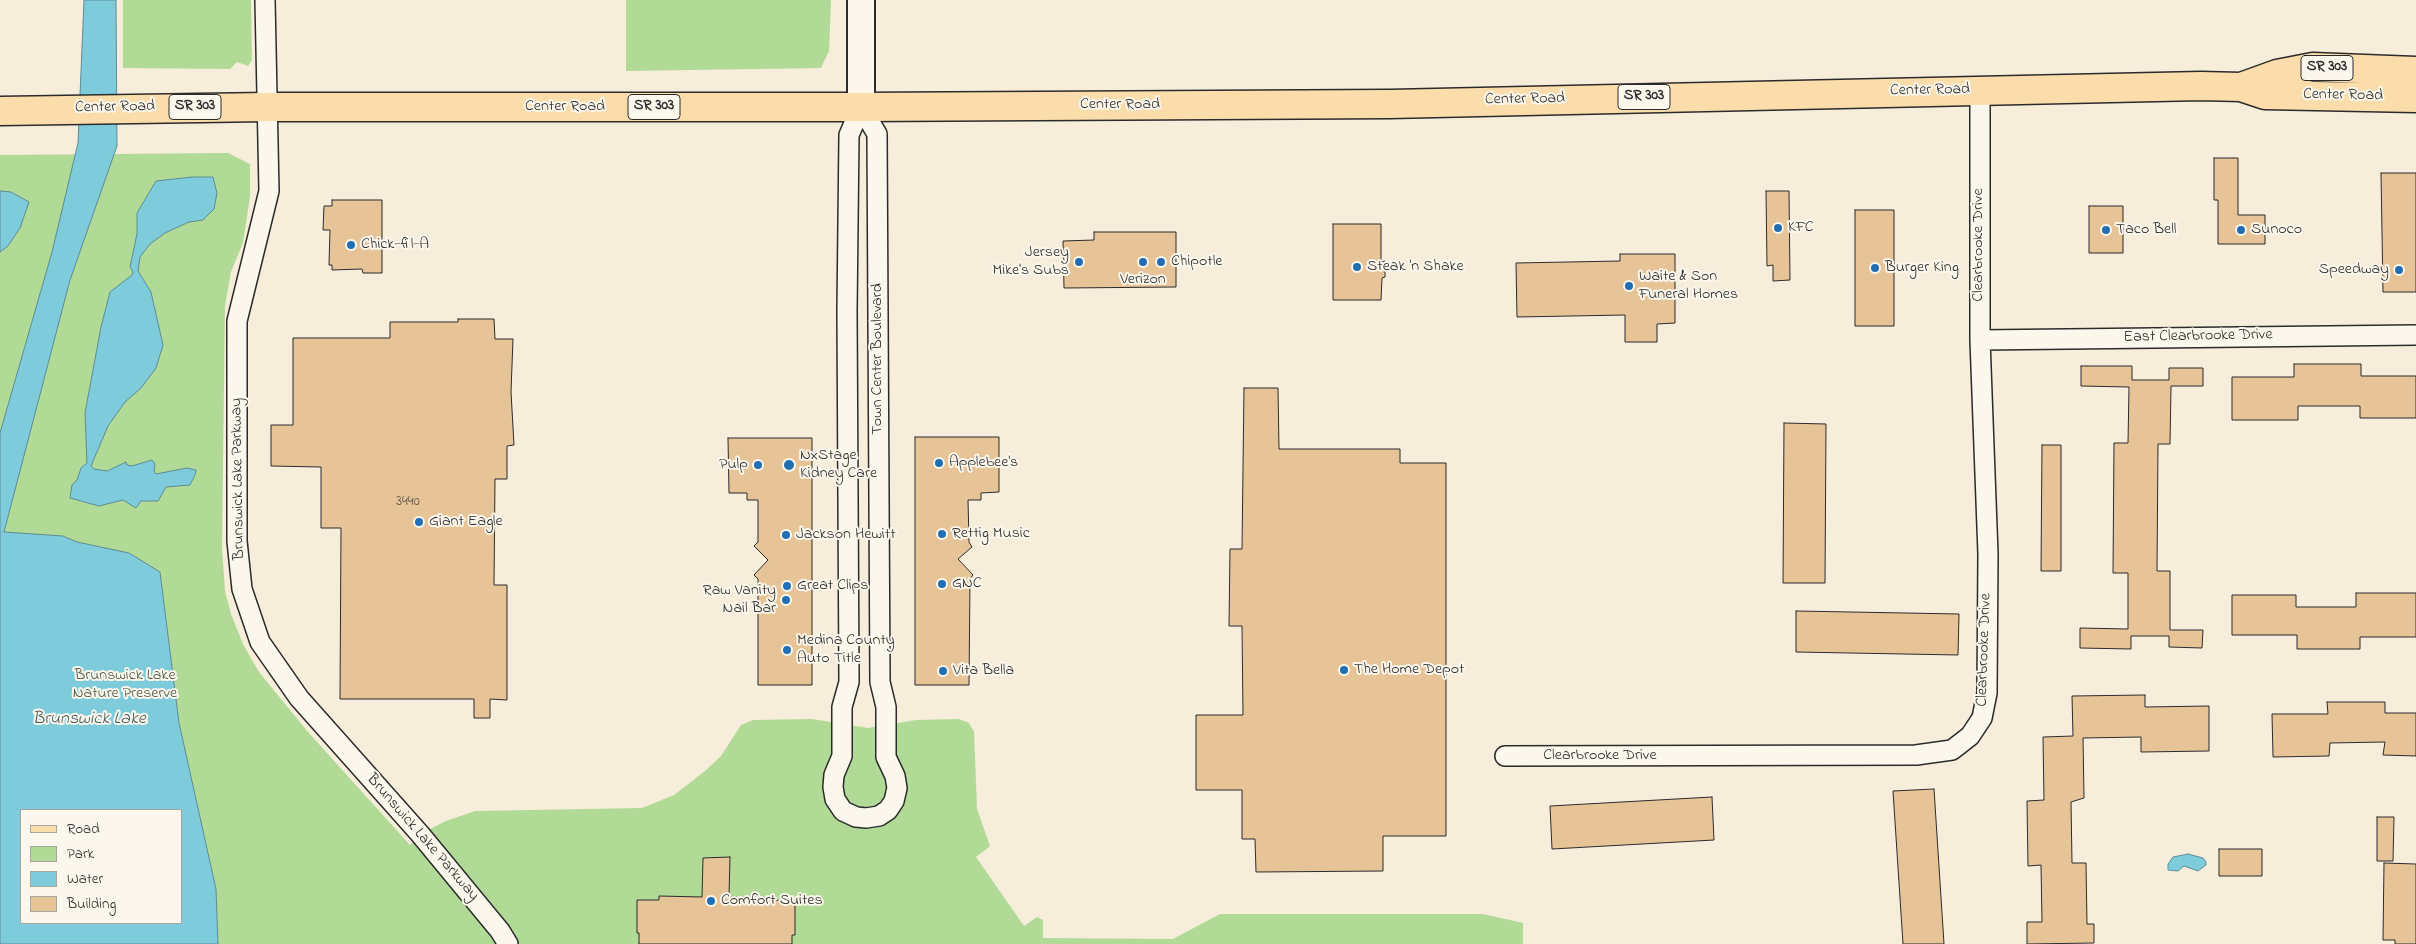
<!DOCTYPE html>
<html>
<head>
<meta charset="utf-8">
<style>
  body { margin:0 }
  #map { position:relative; width:2416px; height:944px; overflow:hidden; background:#f7eddb; font-family:"Indie Flower",sans-serif }
  canvas { display:block }
  .legend { position:absolute; left:20px; top:809px; width:162px; height:115px; box-sizing:border-box; background:#fbf7ec; border:1px solid #a8a59f; margin:0; padding:6px 9px; list-style:none; font-size:15px; color:#2b2b2b }
  .legend li { display:flex; align-items:center; gap:10px; height:25px }
  .legend b { width:25px; border:1px solid #a8a59f }
</style>
</head>
<body>
<div id="map">
<canvas width="2416" height="944"></canvas>
<ul class="legend">
<li><b style="height:6px;background:#faddab"></b>Road</li>
<li><b style="height:14px;background:#b1da96"></b>Park</li>
<li><b style="height:14px;background:#7eccdb"></b>Water</li>
<li><b style="height:14px;background:#e7c498"></b>Building</li>
</ul>
</div>
<script>
const ctx = document.querySelector('canvas').getContext('2d');
ctx.lineJoin = 'round';
function fill(path, color) { ctx.fillStyle = color; ctx.fill(path, 'evenodd'); }
const toPath = rows => new Path2D(rows.map(r => 'M' + r).join(''));
function stroke(path, color, width, dash) { ctx.strokeStyle = color; ctx.lineWidth = width; ctx.lineCap = dash ? 'butt' : 'round'; ctx.setLineDash(dash || []); ctx.stroke(path); }
function write(font, color, halo, rows, align = 'center') {
  ctx.font = font + ' "Indie Flower",sans-serif'; ctx.lineWidth = 4; ctx.setLineDash([]); ctx.textBaseline = 'middle'; ctx.strokeStyle = halo; ctx.fillStyle = color; for (const [text, x, y, turn = 0] of rows) {
    ctx.save(); ctx.translate(x, y); ctx.rotate((+turn || 0) * Math.PI / 180); ctx.textAlign = isNaN(turn) ? turn : align; if (halo) ctx.strokeText(text, 0, 0); ctx.fillText(text, 0, 0); ctx.restore();
  }
}
fill(toPath([
  [123,0,251,0,252,60,248,66,237,62,230,69,123,68],
  [626,0,831,0,829,51,821,68,626,71],
  [228,153,250,164,250,197,243,243,231,272,225,306,222,547,225,591,231,614,243,644,259,672,308,732,410,845,420,834,446,821,475,811,642,808,674,795,705,771,721,756,741,725,753,720,812,719,868,728,916,720,959,719,969,723,974,732,977,809,990,846,976,857,1024,926,1037,917,1043,920,1043,938,1173,939,1220,914,1483,914,1523,923,1523,944,0,944,0,155],
  [21,810,181,810,181,923,21,923]
]), '#b1da96');
const water = toPath([
  [84,0,116,0,117,146,70,280,4,532,63,536,77,542,129,553,160,572,179,723,216,889,218,944,0,944,0,433,52,252,78,143,84,0],
  [21,810,181,810,181,923,21,923,21,810],
  [192,177,213,177,217,193,214,209,203,220,189,222,165,233,150,244,140,257,138,271,151,292,163,345,156,368,141,388,125,402,108,426,91,466,94,469,107,471,126,462,127,465,132,466,152,460,155,464,154,471,156,474,187,468,196,470,195,475,190,485,166,487,158,501,141,501,136,508,123,500,99,506,70,498,72,485,77,480,81,468,87,463,85,413,101,327,110,292,132,275,133,272,130,267,137,234,137,213,156,181,192,177],
  [0,191,11,192,29,202,20,228,8,246,0,252,0,191],
  [2188,854,2203,858,2206,862,2206,865,2198,871,2184,866,2178,871,2168,870,2168,864,2173,857,2188,854]
]);
fill(water, '#7eccdb');
stroke(water, '#5d8c95', 1);
const building = toPath([
  [2214,158,2238,158,2238,215,2265,215,2265,244,2218,244,2218,200,2214,200,2214,158],
  [2381,173,2416,173,2416,292,2383,292,2381,173],
  [1766,191,1789,191,1790,280,1773,281,1773,265,1767,266,1766,191],
  [332,200,382,200,382,273,363,273,362,269,332,270,332,265,329,265,330,230,323,230,324,206,332,206,332,200],
  [2089,206,2123,206,2123,253,2089,253,2089,206],
  [1855,210,1894,210,1894,326,1855,326,1855,210],
  [1333,224,1381,224,1381,262,1385,261,1385,277,1382,278,1381,300,1333,300,1333,224],
  [1094,232,1176,232,1176,287,1064,288,1063,241,1094,240,1094,232],
  [1620,254,1675,254,1675,323,1657,324,1657,342,1625,342,1625,315,1517,317,1516,263,1620,261,1620,254],
  [458,319,494,319,495,339,513,339,511,392,514,445,507,446,507,479,495,479,494,585,507,585,507,700,490,699,490,718,474,718,474,699,340,699,341,528,321,528,321,467,271,466,271,425,293,425,293,338,390,338,390,322,458,322,458,319],
  [2294,364,2361,364,2361,376,2416,376,2416,418,2360,418,2360,406,2298,406,2298,420,2232,420,2232,377,2294,377,2294,364],
  [2081,366,2132,366,2132,380,2169,380,2169,368,2203,368,2203,386,2171,386,2170,444,2158,444,2157,571,2170,571,2170,630,2203,630,2202,648,2169,647,2169,636,2131,636,2131,649,2080,648,2080,628,2128,629,2128,573,2113,573,2114,443,2128,443,2129,387,2081,386,2081,366],
  [1244,388,1278,388,1279,449,1400,449,1400,463,1446,463,1446,836,1383,836,1383,871,1256,872,1255,839,1242,839,1242,790,1196,790,1196,715,1243,715,1242,626,1229,626,1230,549,1242,549,1244,388],
  [1784,423,1826,424,1825,583,1783,583,1784,423],
  [915,437,999,437,999,492,981,493,981,500,968,500,969,542,972,547,958,559,973,575,970,579,969,685,915,685,915,437],
  [728,438,812,438,812,685,758,685,758,579,754,575,768,560,754,546,758,542,758,500,747,500,747,493,729,493,728,438],
  [2042,445,2061,445,2061,571,2041,571,2042,445],
  [2356,593,2416,593,2416,637,2360,637,2360,649,2297,649,2297,635,2232,635,2232,595,2296,595,2296,607,2356,607,2356,593],
  [1796,611,1959,614,1958,655,1796,652,1796,611],
  [2145,695,2145,707,2209,706,2209,751,2141,752,2141,737,2083,738,2084,798,2071,802,2072,863,2086,863,2087,924,2094,924,2094,943,2027,944,2027,922,2042,922,2041,865,2028,866,2027,801,2044,800,2043,737,2073,736,2072,696,2145,695],
  [2327,702,2385,702,2385,713,2416,713,2416,756,2383,755,2385,742,2330,743,2329,756,2273,757,2272,714,2328,714,2327,702],
  [1934,789,1944,944,1903,944,1893,791,1934,789],
  [1712,797,1714,840,1552,849,1550,806,1712,797],
  [2377,817,2394,817,2393,861,2377,861,2377,817],
  [2219,849,2262,849,2262,876,2219,876,2219,849],
  [730,857,729,897,773,897,773,900,795,901,795,935,792,935,792,944,639,944,639,933,637,933,637,900,659,900,659,896,702,897,703,858,730,857],
  [2384,863,2416,864,2416,944,2395,944,2395,940,2383,940,2384,863]
]);
fill(building, '#e7c498');
stroke(building, '#2b2b2b', 1);
const street = toPath([
  [265,0,269,191,237,321,237,541,242,589,260,642,299,698,420,834,500,931,508,944],
  [861,107,877,134,880,682,886,707,886,757,895,776,897,788,894,801,888,810,879,816,866,818,856,817,843,811,835,799,833,787,834,775,842,756,842,707,849,682,847,311,849,135,861,107],
  [1980,340,2416,335],
  [1505,756,1916,755,1952,750,1970,736,1982,718,1987,693,1988,554,1980,340,1980,90]
]);
const secondary = toPath([
  [861,107,861,0]
]);
const primary = toPath([
  [2241,87,2277,74,2313,67,2416,71],
  [0,111,267,107,861,107,1390,104,2201,86,2241,87,2265,95,2416,98]
]);
stroke(street, '#2b2b2b', 22);
stroke(secondary, '#2b2b2b', 30);
stroke(primary, '#2b2b2b', 31);
stroke(street, '#fbf7ec', 19);
stroke(secondary, '#fbf7ec', 26);
stroke(primary, '#faddab', 28);
for (const [x, y, r, color] of [
  [1778,228,5,"#1f6fb2"],
  [2106,230,5,"#1f6fb2"],
  [2241,230,5,"#1f6fb2"],
  [351,245,5,"#1f6fb2"],
  [1079,262,5,"#1f6fb2"],
  [1143,262,5,"#1f6fb2"],
  [1161,262,5,"#1f6fb2"],
  [1357,267,5,"#1f6fb2"],
  [1875,268,5,"#1f6fb2"],
  [2399,270,5,"#1f6fb2"],
  [1629,286,5,"#1f6fb2"],
  [939,463,5,"#1f6fb2"],
  [758,465,5,"#1f6fb2"],
  [789,465,6,"#1f6fb2"],
  [419,522,5,"#1f6fb2"],
  [942,534,5,"#1f6fb2"],
  [786,535,5,"#1f6fb2"],
  [942,584,5,"#1f6fb2"],
  [787,586,5,"#1f6fb2"],
  [786,600,5,"#1f6fb2"],
  [787,650,5,"#1f6fb2"],
  [1344,670,5,"#1f6fb2"],
  [943,671,5,"#1f6fb2"],
  [711,901,5,"#1f6fb2"]
]) { const dot = new Path2D(); dot.arc(x, y, r, 0, 2 * Math.PI); ctx.fillStyle = color; ctx.fill(dot); stroke(dot, '#fbf7ec', 2); }
write('14px', '#5a5146', null, [
  ["3440",408,503]
]);
for (const [x, y, w] of [
  [2327,68,52],
  [1644,97,52],
  [195,107,52],
  [654,107,52]
]) { const box = new Path2D(); box.roundRect(x - w / 2, y - 12.5, w, 25, 4); ctx.fillStyle = '#fbf7ec'; ctx.fill(box); stroke(box, '#2b2b2b', 1); }
write('bold 15px', '#2b2b2b', null, [
  ["SR 303",2327,68],
  ["SR 303",1644,97],
  ["SR 303",195,107],
  ["SR 303",654,107]
]);
write('16px', '#2b2b2b', '#fbf7ec', [
  ["Center Road",1930,91,-1],
  ["Center Road",2343,96,1],
  ["Center Road",1525,100,-1],
  ["Center Road",1120,105],
  ["Center Road",565,107],
  ["Center Road",115,108,-1],
  ["Clearbrooke Drive",1979,245,-90],
  ["East Clearbrooke Drive",2198,337,-1],
  ["Town Center Boulevard",878,359,-90],
  ["Brunswick Lake Parkway",239,479,-91],
  ["Clearbrooke Drive",1985,650,-88],
  ["Clearbrooke Drive",1600,756],
  ["Brunswick Lake Parkway",422,838,49]
]);
write('16px', '#2b2b2b', '#fbf7ec', [
  ["KFC",1788,228],
  ["Taco Bell",2116,230],
  ["Sunoco",2251,230],
  ["Chick-fil-A",361,245],
  ["Jersey",1069,253,"right"],
  ["Mike's Subs",1069,271,"right"],
  ["Chipotle",1171,262],
  ["Steak 'n Shake",1367,267],
  ["Burger King",1885,268],
  ["Speedway",2389,270,"right"],
  ["Waite & Son",1639,277],
  ["Funeral Homes",1639,295],
  ["Verizon",1143,280,"center"],
  ["NxStage",800,456],
  ["Kidney Care",800,474],
  ["Applebee's",949,463],
  ["Pulp",748,465,"right"],
  ["Giant Eagle",429,522],
  ["Rettig Music",952,534],
  ["Jackson Hewitt",796,535],
  ["GNC",952,584],
  ["Great Clips",797,586],
  ["Raw Vanity",776,591,"right"],
  ["Nail Bar",776,609,"right"],
  ["Medina County",797,641],
  ["Auto Title",797,659],
  ["The Home Depot",1354,670],
  ["Vita Bella",953,671],
  ["Comfort Suites",721,901]
], 'left');
write('16px', '#4c5746', '#fbf7ec', [
  ["Brunswick Lake",125,676],
  ["Nature Preserve",125,694]
]);
write('italic 18px', '#445b60', '#fbf7ec', [
  ["Brunswick Lake",89,720]
]);
</script>
</body>
</html>
